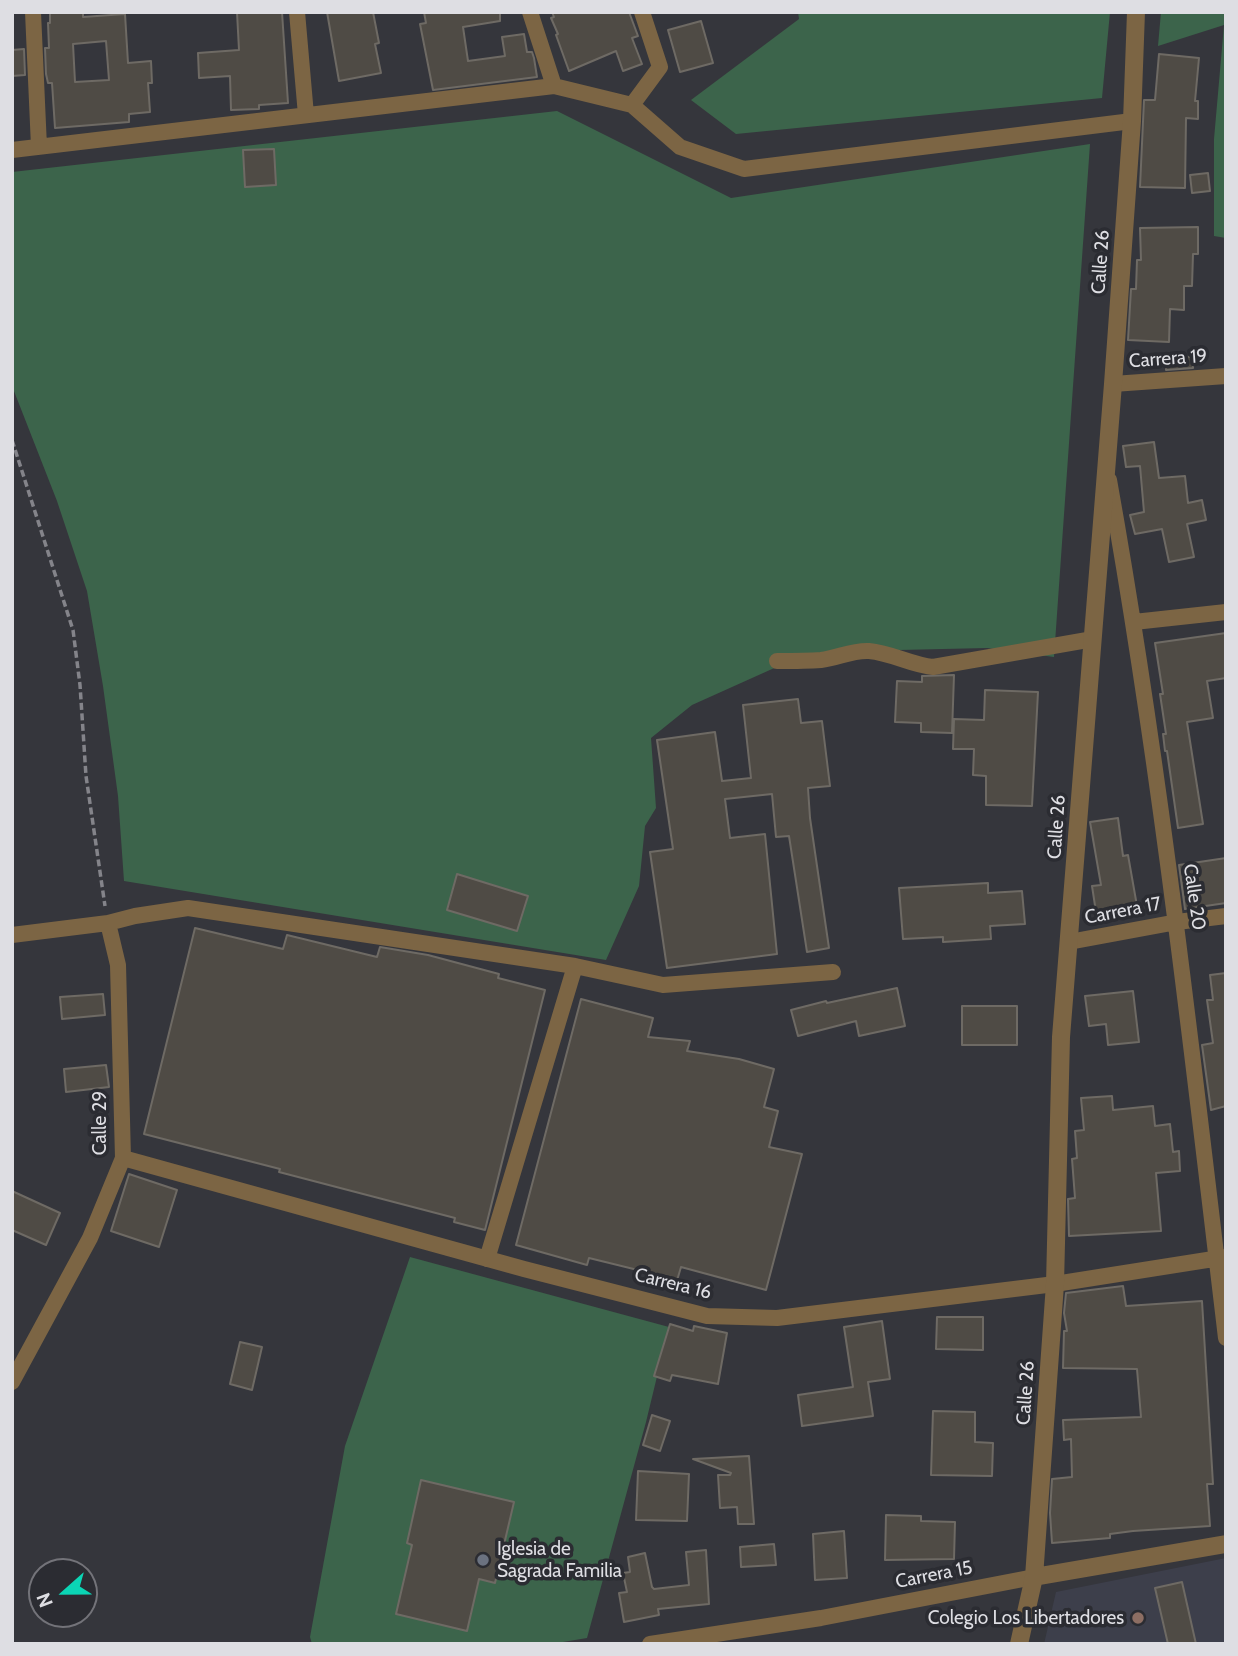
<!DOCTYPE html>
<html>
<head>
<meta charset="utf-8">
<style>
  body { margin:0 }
  #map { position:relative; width:1238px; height:1656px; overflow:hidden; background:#35363c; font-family:Cabin,sans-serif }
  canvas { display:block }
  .frame { position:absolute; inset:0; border:14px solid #dedee3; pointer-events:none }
  .north { position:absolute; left:28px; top:1558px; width:70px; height:70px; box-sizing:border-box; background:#2b2c32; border:2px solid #737379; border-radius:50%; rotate:249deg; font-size:19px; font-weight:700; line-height:28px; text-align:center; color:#dedee3 }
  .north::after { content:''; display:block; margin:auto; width:24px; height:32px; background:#0bd5b5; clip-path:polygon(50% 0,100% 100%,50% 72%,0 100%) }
</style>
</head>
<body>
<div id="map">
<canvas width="1238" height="1656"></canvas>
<div class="frame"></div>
<div class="north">N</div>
</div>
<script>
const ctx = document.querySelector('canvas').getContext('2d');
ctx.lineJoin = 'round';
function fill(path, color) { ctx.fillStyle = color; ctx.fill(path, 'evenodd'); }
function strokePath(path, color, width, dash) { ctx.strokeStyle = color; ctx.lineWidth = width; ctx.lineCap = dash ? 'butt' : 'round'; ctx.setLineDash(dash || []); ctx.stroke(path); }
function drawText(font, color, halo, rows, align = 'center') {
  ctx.font = font + ' Cabin,sans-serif'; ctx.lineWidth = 7; ctx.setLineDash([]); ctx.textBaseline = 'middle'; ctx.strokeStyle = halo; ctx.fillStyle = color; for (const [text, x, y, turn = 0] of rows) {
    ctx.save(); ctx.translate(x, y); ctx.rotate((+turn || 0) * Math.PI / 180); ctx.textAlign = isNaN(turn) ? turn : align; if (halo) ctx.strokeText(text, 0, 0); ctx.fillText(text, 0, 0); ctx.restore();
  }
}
fill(new Path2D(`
  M1226,1558v86h-182l12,-52z`), '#3d3f4b');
fill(new Path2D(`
  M798,12h312l-8,86 -366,36 -45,-34 108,-81z
  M1161,12h65v226l-12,-2v-97l10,-114 -66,21z
  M557,111l174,87 359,-54 -36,513 -67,-9 -88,2 -98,6 -109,49 -41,33 5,70 -11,18 -6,60 -33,74 -482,-79 -6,-85 -15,-110 -16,-95 -30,-90 -45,-115v-214z
  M410,1257l259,70 -23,95 -59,216 -36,6h-239l-2,-7 35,-191z`), '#3c644b');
const building = new Path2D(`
  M50,12h33v5l42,-3 3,49 23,-2 1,22h-4l2,29 -21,2v8l-74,6 -3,-45h-4l-2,-9 -1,-26h4l-1,-25h2zM106,41l3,39 -34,2 -2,-38z
  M237,12h45l6,91 -29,2v4l-28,1 -1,-34 -31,2 -1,-25 41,-3z
  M327,12h46l6,31 -4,1 6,29 -42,8z
  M424,12h76v9l-37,6 5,34 37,-5 -3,-19 22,-3 3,18h5l2,6 3,19 -104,13 -13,-66 6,-1z
  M552,12h77l9,24 -6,2 10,26 -19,7 -7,-20 -47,20 -13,-36 2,-1 -7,-16 3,-1z
  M701,21l12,42 -33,9 -12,-42z
  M24,49l1,26 -13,1v-26z
  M1159,54l40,4 -4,43h3v18l-12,-1 -1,70 -45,-1 4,-87h11z
  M274,149l2,36 -31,2 -2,-37z
  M1208,173l2,18 -18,2 -2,-18z
  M1198,227v27h-5l-1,32h-8v24l-14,-1 -1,33 -41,-2 3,-51h5l1,-29h4l-1,-32z
  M1166,356l27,1v11l-27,2z
  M1154,442l5,36 26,-2 3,27 14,-3 4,20 -19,4 7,33 -25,5 -7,-33 -27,5 -5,-19 14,-3 -4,-46 -14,1 -3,-21z
  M1226,633v45l-19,3 6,37 -26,4 16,102 -25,4 -11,-77h-2l-2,-17h3l-6,-40h3l-8,-51z
  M954,675l-2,58 -31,-1v-9l-26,-1 2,-41 25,1v-6z
  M985,690l53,2 -6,114 -46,-1v-29l-13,-1 1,-26h-21l1,-30 30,1z
  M798,699l3,24 21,-2 8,65 -22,2 2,30 19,130 -22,4 -18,-116 -13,1 -4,-43 -47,5 5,39 35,-4 12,120 -110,14 -17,-116 23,-3 -16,-109 58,-8 7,49 29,-3 -8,-73z
  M1118,818l5,38 5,-1 9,51 -41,6 -4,-26 9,-1 -11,-63z
  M1226,858v45l-41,6 -6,-44z
  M457,874l71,22 -11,35 -70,-21z
  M988,883v10l34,-2 3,33 -35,2 1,13 -48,3v-5l-40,2 -4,-51z
  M195,928l88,21 4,-14 90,22 3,-10 48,8 71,19 -1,4 47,12 -60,240 -31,-8 1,-4 -176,-46 1,-3 -136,-35z
  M1226,973v133l-15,4 -9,-65 11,-2 -6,-43h6l-3,-25z
  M897,988l8,38 -46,10 -3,-15 -58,15 -7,-26 35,-9 1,2z
  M1133,991l6,51 -31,3 -2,-21 -17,2 -4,-30z
  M103,994l2,21 -43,4 -2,-22z
  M581,999l72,19 -5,19 42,4 -3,10 52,8 35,10 -10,38 14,4 -9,36 33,7 -36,136 -85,-23 -5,17 -27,-7 1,-4 -61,-15 -2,7 -71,-20z
  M962,1006h55v39h-55z
  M106,1065l3,22 -43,5 -2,-23z
  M1112,1096l1,14 40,-4 2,20 15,-2 3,28 6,-1 1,20 -24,2 5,58 -92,5 -1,-37 7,-1 -3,-39 5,-1 -2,-27 9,-1 -3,-32z
  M129,1174l48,16 -18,57 -48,-16z
  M12,1191l48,22 -14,32 -34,-15z
  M1123,1286l3,20 76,-5 11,183h-6l3,42 -77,5 -23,3v4l-58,5 -2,-30 2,-34 20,-2 -1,-38 -7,1 -1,-20 78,-3 -4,-48 -74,-1 1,-37h3l-3,-18 2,-20z
  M937,1317h46v33l-47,-1z
  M882,1321l8,58 -22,3 5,34 -71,10 -4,-31 55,-8 -9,-60z
  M670,1324l23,7 1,-5 33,7 -9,51 -46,-9 -2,6 -16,-5z
  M240,1342l22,5 -10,43 -22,-6z
  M933,1411l42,1v30l18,1 -1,33 -61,-1z
  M652,1415l18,6 -10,30 -17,-6z
  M749,1456l5,68h-16l-1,-17 -17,1 -2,-33h12l1,-2 -38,-14z
  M638,1471l51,3 -2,47 -51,-1z
  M421,1480l93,22 -19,81 -16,-4 -12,52 -71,-17 16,-69 -5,-2z
  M886,1515l35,1v5l34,1 -1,37 -69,1z
  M844,1531l3,47 -32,2 -2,-46z
  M774,1544l2,21 -35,2 -1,-20z
  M706,1550l3,54 -51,5 1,6 -35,7 -5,-29 8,-1 -4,-19 7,-1 -2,-15 17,-4 7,34 2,2 35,-4 -3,-33z
  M1182,1582l14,62h-28l-13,-56z`);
fill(building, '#4f4b45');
strokePath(building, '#6e6a64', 2);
strokePath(new Path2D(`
  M12,440l61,190 7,55 6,91 19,130`), '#84848a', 3.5, [7, 3.5]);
strokePath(new Path2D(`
  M33,12l6,135
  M297,12l9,103
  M530,12l24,74
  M632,105l28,-38 -18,-55
  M12,150l542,-64 78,19 48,42 64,22 388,-48
  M1113,384l113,-8
  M1109,480c51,285 83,572 117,858
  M1134,622l92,-10
  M777,661c15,0 30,0 44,-1 17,-2 31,-10 48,-9 23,2 42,14 64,16l160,-28
  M12,935l96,-12 27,-7 53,-8 387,58 88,19 170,-13
  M1069,942l108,-20 49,-6
  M123,1158l401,111 183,47 70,2 278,-34 171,-27
  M487,1259l88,-293
  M12,1382l78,-144 33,-80 -5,-193 -10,-42
  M650,1644l171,-26 213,-41`), '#7c6544', 16);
strokePath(new Path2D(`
  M1034,1577l192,-33
  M1019,1644l15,-67 21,-293 6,-247 52,-653 19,-263 4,-109`), '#7c6544', 18);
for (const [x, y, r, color] of [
  [483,1560,7,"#6b7280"],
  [1138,1618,7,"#8d6e63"]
]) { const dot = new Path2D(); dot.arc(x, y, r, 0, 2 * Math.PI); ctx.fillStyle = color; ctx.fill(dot); strokePath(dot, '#2b2c32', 2.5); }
drawText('19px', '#dedee3', '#2b2c32', [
  ["Calle 26",1101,262,-86],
  ["Carrera 19",1168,359,-4],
  ["Calle 26",1057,827,-86],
  ["Calle 20",1194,897,82],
  ["Carrera 17",1123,911,-11],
  ["Calle 29",100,1123,-90],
  ["Carrera 16",673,1284,14],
  ["Calle 26",1026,1393,-86],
  ["Carrera 15",934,1575,-11]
]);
drawText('19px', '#dedee3', '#2b2c32', [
  ["Iglesia de",497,1549],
  ["Sagrada Familia",497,1571],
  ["Colegio Los Libertadores",1124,1618,"right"]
], 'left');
</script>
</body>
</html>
